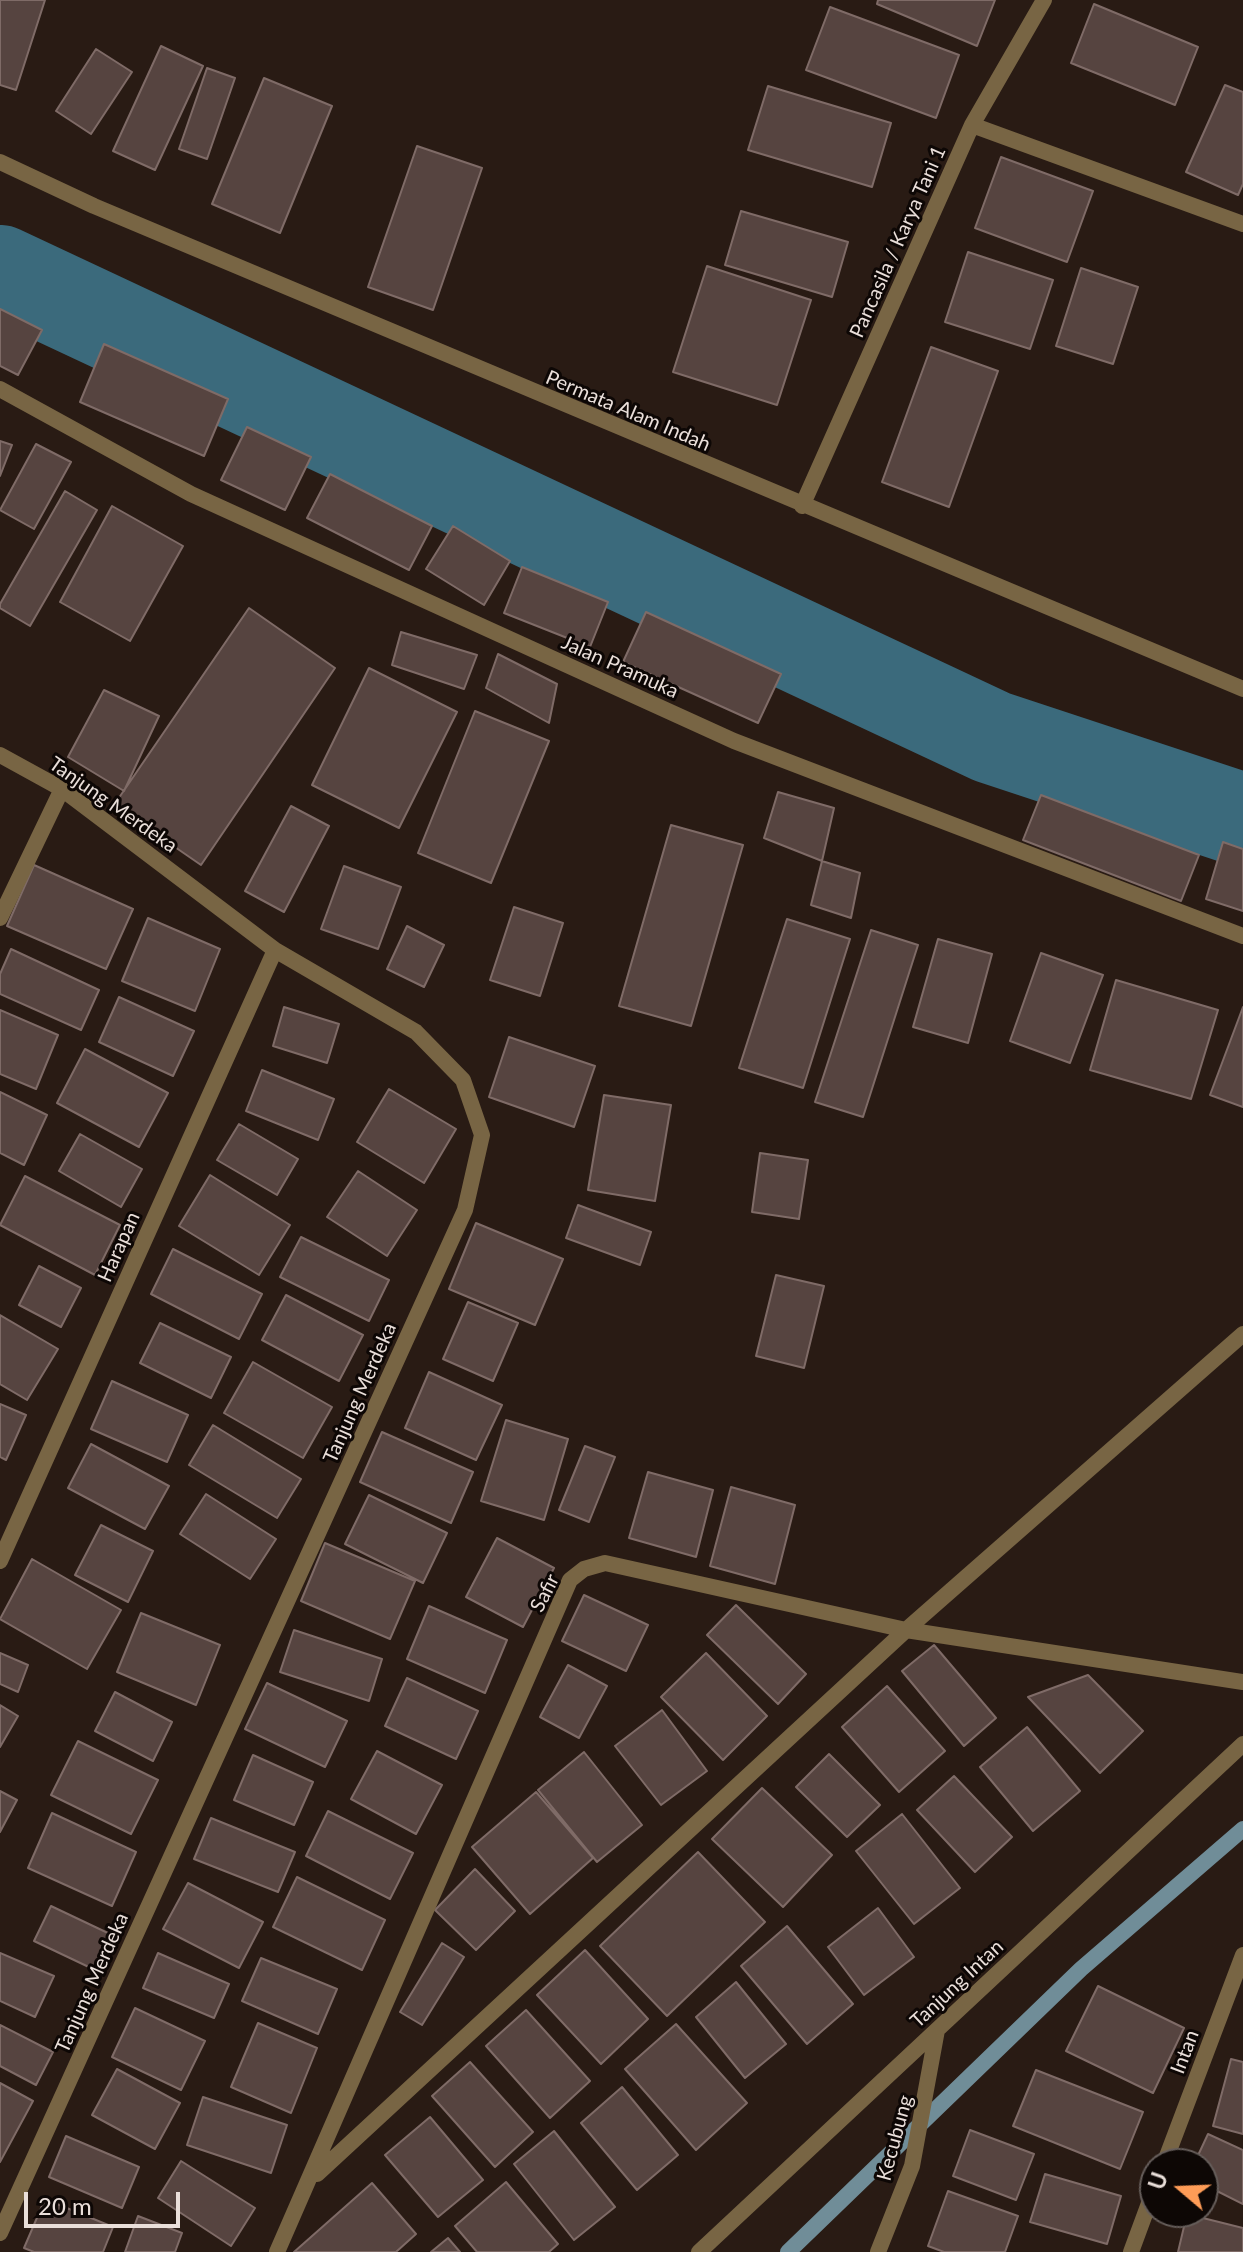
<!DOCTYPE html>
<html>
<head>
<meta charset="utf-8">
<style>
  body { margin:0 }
  #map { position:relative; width:1243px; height:2252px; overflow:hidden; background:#291b14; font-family:Lato,sans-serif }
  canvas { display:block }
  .north { position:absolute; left:1139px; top:2148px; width:80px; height:80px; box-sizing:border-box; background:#0d0705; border:2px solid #655d5a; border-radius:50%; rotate:289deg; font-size:22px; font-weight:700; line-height:32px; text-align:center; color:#eadfda }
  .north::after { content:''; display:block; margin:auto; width:28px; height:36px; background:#fe9c57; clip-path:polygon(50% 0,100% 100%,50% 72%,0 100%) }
  .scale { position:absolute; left:24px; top:2192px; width:156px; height:36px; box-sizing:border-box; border:4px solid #eadfda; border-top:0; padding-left:10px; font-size:24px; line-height:28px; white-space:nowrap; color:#eadfda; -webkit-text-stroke:6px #0d0705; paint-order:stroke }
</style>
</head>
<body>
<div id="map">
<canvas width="1243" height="2252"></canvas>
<div class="north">U</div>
<div class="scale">20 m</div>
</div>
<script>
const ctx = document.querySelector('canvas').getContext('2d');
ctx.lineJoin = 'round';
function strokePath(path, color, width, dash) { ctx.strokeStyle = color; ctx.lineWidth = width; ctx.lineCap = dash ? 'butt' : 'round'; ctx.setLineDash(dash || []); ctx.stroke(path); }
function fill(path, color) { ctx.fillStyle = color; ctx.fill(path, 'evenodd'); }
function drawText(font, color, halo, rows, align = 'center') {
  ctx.font = font + ' Lato,sans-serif'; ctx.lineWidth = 6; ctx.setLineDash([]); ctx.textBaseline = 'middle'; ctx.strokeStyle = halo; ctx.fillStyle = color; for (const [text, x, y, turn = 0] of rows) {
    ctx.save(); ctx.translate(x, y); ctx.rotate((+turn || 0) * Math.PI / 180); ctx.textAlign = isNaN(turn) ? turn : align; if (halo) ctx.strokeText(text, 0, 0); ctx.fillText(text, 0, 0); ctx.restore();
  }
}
strokePath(new Path2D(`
  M788,2252l293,-283 162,-140`), '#708d98', 16);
strokePath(new Path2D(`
  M0,272l992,465 251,83`), '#3b6a7c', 94);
const building = new Path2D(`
  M0,0h45l-29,90 -16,-5z
  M878,0h117l-18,46 -100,-42z
  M1094,4l104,43 -23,58 -104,-42z
  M830,7l129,48 -23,63 -130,-48z
  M161,46l42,20 -48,104 -42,-19z
  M96,49l36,23 -41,62 -35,-23z
  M207,68l28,10 -28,81 -28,-10z
  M264,78l68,28 -52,127 -68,-29z
  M1225,85l18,7v92l-5,11 -52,-23z
  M768,86l123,37 -19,64 -124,-37z
  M417,146l65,22 -49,142 -65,-23z
  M1001,157l92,34 -26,71 -92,-34z
  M741,211l107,31 -16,55 -107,-32z
  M968,252l85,28 -23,69 -85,-27z
  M707,266l104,34 -34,105 -104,-33z
  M1081,268l57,19 -25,77 -57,-18z
  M0,309l42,21 -24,45 -18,-9z
  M104,344l124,55 -24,57 -124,-54z
  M931,347l67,24 -49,136 -67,-25z
  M247,427l64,30 -26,53 -64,-30z
  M0,441l12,4 -12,31z
  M36,444l35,18 -37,67 -34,-19z
  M330,474l102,52 -23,44 -102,-52z
  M65,491l32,19 -67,116 -30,-18v-4z
  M112,506l71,40 -53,95 -70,-39z
  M453,526l57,35 -26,44 -58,-36z
  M522,567l86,35 -18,45 -86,-34z
  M249,608l86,60 -134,197 -87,-60z
  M646,612l135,62 -23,49 -135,-61z
  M401,632l76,23 -13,34 -72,-24z
  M498,654l59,30 -8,39 -63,-35z
  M369,668l88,44 -58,116 -87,-43z
  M104,690l55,26 -35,75 -56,-34z
  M475,711l74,30 -58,142 -73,-30z
  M778,792l56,16 -12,53 -58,-23z
  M1041,795l158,60 -18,46 -158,-61z
  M291,806l38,20 -45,86 -39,-21z
  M671,825l72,20 -52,181 -72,-20z
  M1223,842l20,7v62l-37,-12z
  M822,861l38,12 -9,45 -40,-13z
  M34,865l99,44 -27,60 -99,-43z
  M344,866l57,21 -23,62 -57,-20z
  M514,907l49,16 -23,73 -50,-16z
  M148,918l72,31 -25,62 -73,-30z
  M787,919l63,20 -47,149 -64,-20z
  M407,926l37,19 -20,42 -37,-18z
  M871,930l47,15 -55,172 -48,-15z
  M938,939l54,15 -24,89 -55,-16z
  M11,949l88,41 -18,40 -81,-36v-20z
  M1041,953l62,22 -33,88 -60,-22z
  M1116,980l102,30 -27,89 -101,-29z
  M119,997l75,34 -21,45 -74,-34z
  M284,1007l55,17 -12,39 -54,-17z
  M1243,1007v100l-33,-12z
  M0,1010l58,25 -22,54 -36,-15z
  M509,1037l86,29 -21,61 -85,-30z
  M85,1049l83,44 -29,54 -82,-44z
  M262,1070l72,29 -16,41 -72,-29z
  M389,1089l67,40 -32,54 -67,-41z
  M0,1092l47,23 -23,50 -24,-12z
  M604,1095l67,10 -16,96 -67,-11z
  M239,1124l59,35 -21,36 -60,-35z
  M80,1134l62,35 -21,38 -62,-36z
  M760,1153l48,7 -9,59 -47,-7z
  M358,1171l59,39 -30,46 -60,-39z
  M210,1175l80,50 -31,50 -80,-49z
  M25,1176l95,49 -25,50 -95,-50z
  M578,1205l73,27 -11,33 -74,-27z
  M476,1223l87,36 -28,66 -86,-36z
  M301,1237l88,43 -20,41 -89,-44z
  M173,1249l89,45 -23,45 -88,-45z
  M39,1266l42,22 -20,39 -42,-22z
  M776,1275l48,11 -20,82 -48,-12z
  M286,1295l77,40 -24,46 -77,-41z
  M468,1302l50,21 -25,58 -50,-22z
  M0,1315l58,34 -31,51 -27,-16z
  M160,1323l71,34 -20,41 -71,-35z
  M253,1362l79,45 -29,51 -79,-45z
  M429,1372l73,33 -26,55 -71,-32z
  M112,1381l76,34 -21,47 -76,-33z
  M0,1404l26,11 -20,45 -6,-3z
  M506,1420l62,19 -24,81 -63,-19z
  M213,1425l88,54 -24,39 -88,-53z
  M382,1432l91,40 -22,51 -91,-41z
  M91,1444l78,42 -24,43 -77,-41z
  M585,1446l30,11 -26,65 -30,-12z
  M648,1472l65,18 -17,67 -67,-19z
  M731,1487l64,18 -20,79 -65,-18z
  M206,1494l70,45 -26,40 -70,-45z
  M369,1495l78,38 -24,50 -78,-39z
  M101,1525l52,26 -25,51 -53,-27z
  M497,1538l57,30 -31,59 -57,-30z
  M325,1543l90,38 -25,58 -89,-38z
  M32,1559l89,51 -34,59 -87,-50z
  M584,1595l64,30 -22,46 -64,-30z
  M736,1605l70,69 -28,30 -71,-69z
  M429,1606l78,34 -22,53 -78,-34z
  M141,1613l79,32 -24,60 -79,-33z
  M294,1630l88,29 -13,42 -89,-29z
  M934,1645l62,73 -32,28 -62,-75z
  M0,1653l28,12 -10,27 -18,-8z
  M706,1653l61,63 -44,44 -62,-63z
  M568,1665l39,21 -28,52 -39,-21z
  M1088,1675l55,56 -43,42 -72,-76z
  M407,1678l71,33 -22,48 -71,-33z
  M267,1683l80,38 -22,46 -80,-38z
  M887,1686l58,65 -46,41 -57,-65z
  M115,1692l57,30 -19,39 -58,-30z
  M0,1705l18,11 -18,31z
  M662,1710l45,61 -46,34 -46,-59z
  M1027,1727l53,64 -47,40 -53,-64z
  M78,1741l80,39 -27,54 -80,-39z
  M377,1751l65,34 -26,49 -65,-35z
  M584,1752l58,73 -45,37 -59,-72z
  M829,1754l51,51 -33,32 -51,-50z
  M253,1755l60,27 -19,43 -60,-25z
  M954,1776l58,61 -37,35 -58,-62z
  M762,1788l70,67 -49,52 -71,-68z
  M0,1791l17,9 -17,32z
  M536,1792l57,66 -63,56 -58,-67z
  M328,1811l85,42 -23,46 -84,-43z
  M52,1813l84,39 -24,54 -84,-38z
  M902,1814l58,74 -46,36 -58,-73z
  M211,1818l84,34 -17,40 -84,-33z
  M698,1852l67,70 -98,94 -67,-70z
  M475,1869l40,42 -39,39 -41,-40z
  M297,1877l88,43 -23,50 -89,-43z
  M188,1883l75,39 -24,46 -76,-39z
  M51,1906l59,28 -17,35 -59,-28z
  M878,1908l36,49 -50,38 -36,-48z
  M787,1926l66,78 -46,40 -66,-78z
  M442,1943l22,14 -42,68 -22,-13z
  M585,1950l63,69 -47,45 -64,-69z
  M0,1953l54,23 -19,41 -35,-16z
  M158,1953l71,31 -15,34 -71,-30z
  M261,1958l76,31 -19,45 -76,-33z
  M736,1982l50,62 -41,34 -49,-61z
  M1098,1986l86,42 -31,65 -87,-42z
  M135,2008l70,33 -24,49 -69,-33z
  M526,2010l64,71 -40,37 -64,-72z
  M258,2023l59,25 -26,65 -60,-26z
  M676,2024l71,79 -51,47 -71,-81z
  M0,2025l53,27 -17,33 -36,-19z
  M1231,2059l12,3v72l-30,-8z
  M470,2062l63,70 -38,35 -63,-71z
  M117,2069l63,34 -25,46 -63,-34z
  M1036,2070l107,42 -23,57 -107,-43z
  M0,2083l33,18 -33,61z
  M622,2087l56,68 -41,35 -56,-67z
  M203,2097l84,28 -16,48 -84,-28z
  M430,2117l53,63 -45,37 -53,-62z
  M970,2130l64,24 -18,46 -63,-24z
  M554,2131l61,76 -41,33 -60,-76z
  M1208,2134l35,16v54l-40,-20v-20h-9z
  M66,2136l73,31 -17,41 -73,-31z
  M181,2161l74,47 -24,38 -73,-48z
  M1045,2174l76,22 -14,48 -77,-22z
  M506,2182l52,62 -9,8h-72l-22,-26z
  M372,2183l44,51 -20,18h-102z
  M948,2191l70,25 -13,36h-61l-16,-6z
  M45,2199l68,28 -10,25h-69l-10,-4z
  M1187,2214l56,14v24h-65z
  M138,2216l44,17 -7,19h-50z
  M448,2238l12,14h-29z`);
fill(building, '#564440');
strokePath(building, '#7f6b67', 2);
strokePath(new Path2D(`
  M972,125l271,99
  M0,162l94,44 1149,483
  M0,389l191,105 543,247 509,195
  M802,506l170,-381 72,-125
  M0,755l62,34 213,161 141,82 47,48 19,55 -17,75 -465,1023
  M0,918l62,-129
  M0,1561l275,-611
  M1164,2164l79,-209
  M317,2174l589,-544 337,-296
  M277,2252l293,-672 14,-11 21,-6 301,67 337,52
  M699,2252l544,-508
  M878,2252l34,-86 25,-136
  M1131,2252l24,-65`), '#786544', 16);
drawText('20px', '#eadfda', '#0d0705', [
  ["Pancasila / Karya Tani 1",898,242,-66],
  ["Permata Alam Indah",628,411,23],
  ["Jalan Pramuka",620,667,24],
  ["Tanjung Merdeka",113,805,35],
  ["Harapan",119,1247,-66],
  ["Tanjung Merdeka",360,1393,-66],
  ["Safir",545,1593,-63],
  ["Tanjung Merdeka",92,1983,-66],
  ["Tanjung Intan",957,1984,-43],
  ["Intan",1185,2052,-69],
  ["Kecubung",895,2138,-75]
]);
</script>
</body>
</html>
